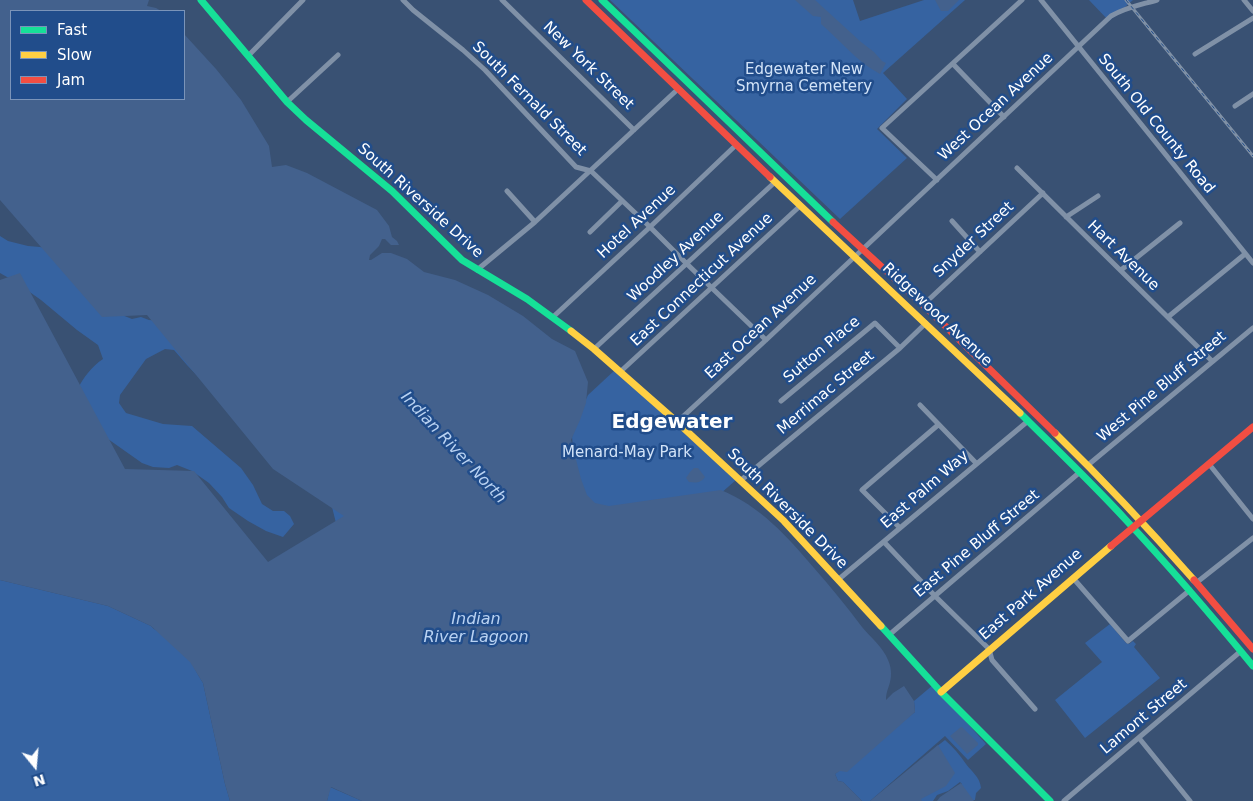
<!DOCTYPE html>
<html>
<head>
<meta charset="utf-8">
<style>
  body { margin:0 }
  #map { position:relative; width:1253px; height:801px; overflow:hidden; background:#395173; font-family:"DejaVu Sans",sans-serif }
  canvas { display:block }
  .legend { position:absolute; left:10px; top:10px; width:175px; height:90px; box-sizing:border-box; background:#214d8b; border:1px solid #7a94b9; margin:0; padding:6px 9px; list-style:none; font-size:15px; color:#fff }
  .legend li { display:flex; align-items:center; gap:10px; height:25px }
  .legend b { width:25px; border:1px solid #7a94b9 }
  .north { position:absolute; left:10px; top:741px; width:50px; height:50px; -webkit-text-stroke:4px #214d8b; paint-order:stroke; rotate:163deg; font-size:14px; font-weight:700; line-height:20px; text-align:center; color:#fff }
  .north::after { content:''; display:block; margin:auto; width:18px; height:22px; background:#fff; clip-path:polygon(50% 0,100% 100%,50% 72%,0 100%) }
</style>
</head>
<body>
<div id="map">
<canvas width="1253" height="801"></canvas>
<ul class="legend">
<li><b style="height:6px;background:#16e098"></b>Fast</li>
<li><b style="height:6px;background:#ffcf43"></b>Slow</li>
<li><b style="height:6px;background:#f24e42"></b>Jam</li>
</ul>
<div class="north">N</div>
</div>
<script>
const ctx = document.querySelector('canvas').getContext('2d');
ctx.lineJoin = 'round';
function fill(path, color) { ctx.fillStyle = color; ctx.fill(path, 'evenodd'); }
function strokePath(path, color, width, dash) { ctx.strokeStyle = color; ctx.lineWidth = width; ctx.lineCap = dash ? 'butt' : 'round'; ctx.setLineDash(dash || []); ctx.stroke(path); }
function drawText(font, color, halo, rows, align = 'center') {
  ctx.font = font + ' "DejaVu Sans",sans-serif'; ctx.lineWidth = 5; ctx.setLineDash([]); ctx.textBaseline = 'middle'; ctx.strokeStyle = halo; ctx.fillStyle = color; for (const [text, x, y, turn = 0] of rows) {
    ctx.save(); ctx.translate(x, y); ctx.rotate((+turn || 0) * Math.PI / 180); ctx.textAlign = isNaN(turn) ? turn : align; if (halo) ctx.strokeText(text, 0, 0); ctx.fillText(text, 0, 0); ctx.restore();
  }
}
fill(new Path2D(`
  M610,0h243l7,21 64,-21h41l-82,73 24,26 -30,30 30,29 -67,61z
  M1089,0h44l-24,21z
  M0,236l8,5 20,5 12,1 16,3 56,61 20,8 9,-2 8,3 12,1 212,187 -37,15 -4,-16 -124,-120 -21,-22 -13,-15 -9,-1 -19,10 -26,36 -1,8 7,10 37,11 29,2 49,42 12,17 9,19 11,7h11l6,5 4,8 -11,13 -17,-6 -18,-10 -19,-13 -7,-11 -13,-14 -17,-12 -15,-6 -8,3 -16,-1 -11,-4 -34,-24 -31,-49c7,-13 14,-23 26,-31l-5,-14 -21,-15 -36,-30 -27,-19 -14,-8z
  M615,370l121,110 -16,14 -106,36 -37,-45 -5,-48 11,-31 5,-11z
  M0,580l108,26 43,20 3,3 30,16 13,28 6,10 22,101 5,17h-230z
  M1110,624l16,19 3,1 4,-3 3,3 -2,3 26,31 -75,60 -30,-38 47,-38 -17,-19z
  M933,685l53,59 -18,16 -23,-24 -75,65h-8l-19,-19 -5,-1 -3,-7 80,-62 -1,-11z
  M945,740c8,7 15,15 21,24 6,8 14,13 15,24l-5,5 -1,7h-3l-11,-12 1,-4 -2,-2 -12,9 -11,4 -4,6h-15l18,-54z
  M330,787l32,14h-35z`), '#3663a1');
fill(new Path2D(`
  M0,0h149l-2,6 9,2 5,3h-150v88h173v-65l32,35 25,31 28,46 3,21 14,-2 21,8 70,37 12,16 3,11 5,4 2,4h-8l-6,-6h-3l-3,7 -9,9 -1,5h2l11,-7h9l16,6 17,13 31,8 33,15 35,21 29,23 23,12 13,31 -2,21 -6,17 -9,20 10,39 6,16 8,8 14,3 112,-16c39,16 67,47 93,78 17,19 33,39 48,59 9,11 21,20 26,33 3,6 4,15 2,22 -2,8 -4,10 -4,18l7,-7 11,-7 10,15 1,11 -68,60 -7,-1 -5,3 3,7 5,1 19,19h-500l-31,-14 -4,14h-97l-5,-17 -22,-101 -13,-21 -39,-36 -43,-20 -108,-26v-300l20,-7 105,196 69,2 74,91 76,-46 -71,-47 -126,-154 -45,2 -102,-117z
  M795,0h20l46,42 13,10 8,9 4,2 -6,11c-23,-12 -40,-34 -59,-50v-7l-8,-1z
  M935,0h24l-11,11h-7z
  M694,468h4l7,9c-4,6 -9,6 -16,5l-3,-4 4,-6z
  M961,727h1l16,16v2l-11,9 -17,-18z
  M938,745l17,28 -9,13 -25,13 1,2h-52z
  M961,783l13,18h-37l3,-4z`), '#43618d');
strokePath(new Path2D(`
  M403,0l10,10 50,40 22,20 91,97 15,4 59,56 37,37 79,76
  M502,0l132,130
  M1041,0l212,263
  M1244,0l9,11
  M1195,54l58,-36
  M248,56l55,-56
  M953,64l51,53
  M287,102l51,-47
  M1235,106l18,-12
  M1017,168l195,193
  M937,180l-55,-52 140,-128
  M507,191l28,31
  M1066,217l32,-21
  M952,221l28,31
  M590,232l32,-31
  M477,270l58,-48 143,-133
  M1121,270l59,-47
  M923,305l120,-112
  M553,317l97,-90 86,-82
  M1168,317l77,-63
  M594,349l181,-167
  M620,372l180,-166
  M781,401l94,-78 25,25
  M920,405l56,58
  M677,422l89,-82 345,-324c16,-9 29,-11 46,-16
  M1209,464l44,55
  M1088,465l165,-137
  M740,481l160,-133 26,-25
  M900,528l-38,-38 76,-65
  M884,542l51,54 54,53 3,11 43,49
  M1073,578l55,63 62,-51
  M839,579l189,-158
  M1196,583l57,-45
  M889,635l191,-163
  M1139,738l51,63
  M1064,801l177,-150`), '#8091a7', 5);
strokePath(new Path2D(`
  M201,0l86,102 19,18 86,71 70,69 65,39 44,32
  M602,0l231,222
  M1020,413c35,35 71,69 105,106 44,47 87,97 128,147
  M881,626l60,66 109,109`), '#16e098', 7);
strokePath(new Path2D(`
  M770,177l250,236
  M571,331l23,18 83,73 107,99 97,105
  M1055,433c48,47 94,96 139,147
  M941,692l170,-146`), '#ffcf43', 7);
strokePath(new Path2D(`
  M586,0l184,177
  M833,222l101,93 121,118
  M1111,546l142,-119
  M1194,580l59,69`), '#f24e42', 7);
const rail = new Path2D(`
  M1126,0l127,156`);
strokePath(rail, '#8091a6', 3);
strokePath(rail, '#214d8b', 1, [4]);
drawText('15px', '#fff', '#214d8b', [
  ["New York Street",588,66,44],
  ["South Fernald Street",529,99,45],
  ["West Ocean Avenue",996,107,-43],
  ["South Old County Road",1156,124,51],
  ["South Riverside Drive",420,201,42],
  ["Hotel Avenue",637,222,-43],
  ["Snyder Street",974,240,-43],
  ["Hart Avenue",1123,256,44],
  ["Woodley Avenue",676,257,-43],
  ["East Connecticut Avenue",702,280,-43],
  ["Ridgewood Avenue",937,315,43],
  ["East Ocean Avenue",761,327,-43],
  ["Sutton Place",822,350,-40],
  ["West Pine Bluff Street",1162,387,-40],
  ["Merrimac Street",826,393,-40],
  ["East Palm Way",925,490,-41],
  ["South Riverside Drive",787,509,45],
  ["East Pine Bluff Street",977,544,-40],
  ["East Park Avenue",1031,595,-41],
  ["Lamont Street",1144,717,-40]
]);
drawText('15px', '#d2e3f8', '#214d8b', [
  ["Edgewater New",804,70],
  ["Smyrna Cemetery",804,87],
  ["Menard-May Park",627,453]
]);
drawText('italic 16px', '#b9d2f2', '#214d8b', [
  ["Indian River North",453,448,47],
  ["Indian",476,620],
  ["River Lagoon",476,638]
]);
drawText('bold 20px', '#fff', '#214d8b', [
  ["Edgewater",672,423]
]);
</script>
</body>
</html>
